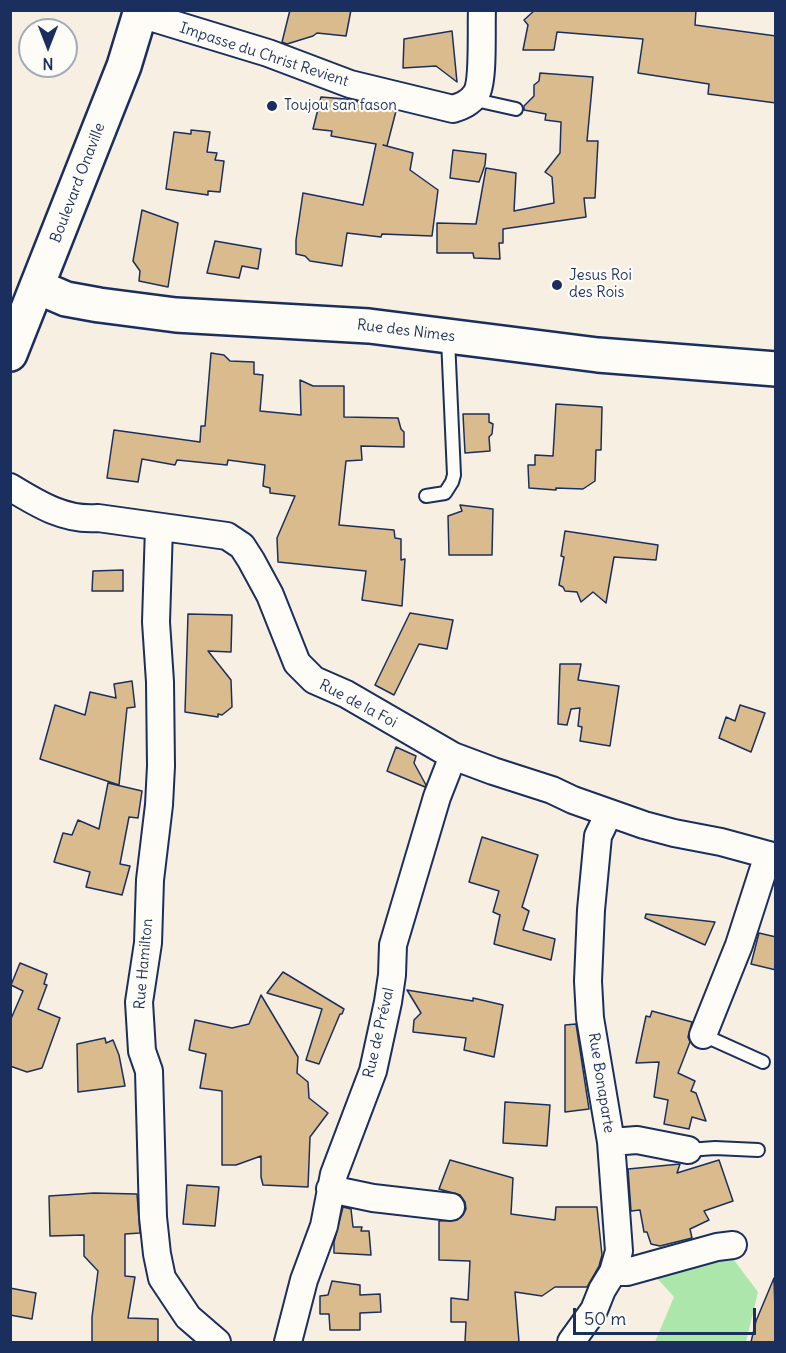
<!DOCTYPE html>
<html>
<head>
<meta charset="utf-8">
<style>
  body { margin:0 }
  #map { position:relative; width:786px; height:1353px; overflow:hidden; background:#f6efe2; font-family:Delius,sans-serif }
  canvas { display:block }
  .frame { position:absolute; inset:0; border:12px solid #1b2f5e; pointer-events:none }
  .north { position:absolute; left:18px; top:18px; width:60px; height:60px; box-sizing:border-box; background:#fdfcf7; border:2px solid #a3aaba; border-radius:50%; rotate:180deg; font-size:16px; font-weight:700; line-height:24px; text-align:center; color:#1b2f5e }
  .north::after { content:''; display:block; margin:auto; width:21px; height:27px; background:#1b2f5e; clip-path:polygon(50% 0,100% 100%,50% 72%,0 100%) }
  .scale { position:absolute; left:573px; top:1308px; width:183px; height:27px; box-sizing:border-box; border:3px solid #1b2f5e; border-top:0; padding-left:8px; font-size:18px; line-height:21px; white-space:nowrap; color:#1b2f5e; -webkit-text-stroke:4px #fdfcf7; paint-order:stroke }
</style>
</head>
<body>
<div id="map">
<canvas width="786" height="1353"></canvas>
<div class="frame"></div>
<div class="north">N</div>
<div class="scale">50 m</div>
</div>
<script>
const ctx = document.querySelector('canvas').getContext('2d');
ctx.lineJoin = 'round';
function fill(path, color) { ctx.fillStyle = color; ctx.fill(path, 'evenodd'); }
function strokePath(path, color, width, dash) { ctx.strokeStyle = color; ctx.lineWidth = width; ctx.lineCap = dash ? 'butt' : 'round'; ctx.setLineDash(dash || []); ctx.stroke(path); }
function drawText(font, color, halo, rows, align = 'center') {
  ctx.font = font + ' Delius,sans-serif'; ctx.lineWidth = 4.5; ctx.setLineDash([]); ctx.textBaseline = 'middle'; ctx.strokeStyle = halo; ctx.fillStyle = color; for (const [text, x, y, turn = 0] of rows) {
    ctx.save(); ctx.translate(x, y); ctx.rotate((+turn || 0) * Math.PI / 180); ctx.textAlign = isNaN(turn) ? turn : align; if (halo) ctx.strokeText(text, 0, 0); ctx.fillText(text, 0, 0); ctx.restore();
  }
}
fill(new Path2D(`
  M731,1256l27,36 -12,50h-91l19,-45 -18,-20z`), '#ace6aa');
const building = new Path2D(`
  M290,10h61l-5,26 -29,-3 -4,3 -26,8 -5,-2z
  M535,10h161l-1,15 81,11v67l-68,-9 1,-10 -71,-11 5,-34 -86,-7 -3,18h-31l5,-25 -4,-5z
  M452,31l5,51 -21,-16 -33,2 1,-29z
  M540,73l53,4 -6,64h11l-3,57h-11l2,19 -83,12v14h-4l1,16 -26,-1 -1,-5h-36v-30l39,1 10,-56 30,5 -2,38 40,-8 -2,-26 -7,-5 15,-19 1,-31 -16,-2 1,-6 -22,-4v-4l10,-10v-11l5,-4z
  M321,97l25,2 50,12 -9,35 -4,-1 30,8 -3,17 28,20 -6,46 -50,-2 -1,3 -34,-4 -5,33 -32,-5 -5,-5 -9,-2v-14l7,-47 60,12 13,-61 -45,-8 1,-5 -19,-2z
  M191,130l19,2 -3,20 10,1 -2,7 9,1 -4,31 -12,-1v4l-42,-6 8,-57 17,2z
  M453,150l33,4 -1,11 -6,17 -29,-4z
  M142,210l36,13 -10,64 -29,-6 1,-10 -7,-10z
  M215,241l46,8 -3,20 -16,-3 -3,12 -32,-5z
  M211,353l13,2 6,6 24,1v12l9,1 -3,36 41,4 -1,-35 13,6h31v31l54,1 3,11 3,3v15l-43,-1 1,14 -16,1 -7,64 55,5 1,8 6,1v21l4,-1 -3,47 -40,-6 4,-29 -88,-9 -1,-24 18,-42 -25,-3v-5l-7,-2 2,-21 -37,-5 -1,5 -50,-5 -2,5 -33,-6 -4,23 -31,-4 7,-48 86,12 1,-16h4z
  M556,404l46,3 -1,43h-5l-1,31 -12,8 -27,-1v2l-27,-2 -1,-23h7v-10l18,1z
  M463,414h26v8l4,2 -1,10 -3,3 1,14 -25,2z
  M460,505l33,4 -1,46h-43l-1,-39 14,-5z
  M565,531l93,14 -2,15 -42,-3 -8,46 -13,-11 -12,10 -4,-10 -12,-1 -2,-4 -4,-2 5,-28 -3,-1z
  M123,570v21h-31l1,-20z
  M410,613l43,7 -6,29 -28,-5 -25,51 -19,-10z
  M188,614l44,1 -1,37 -23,-1 23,29 1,27 -10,8 -4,-1v3l-33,-5z
  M560,664h21l-3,16 41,6 -9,60 -30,-5 2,-14 -4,-1 2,-18 -9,1 -4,16 -9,-1z
  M132,681l3,26 -8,1 -8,77 -79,-26 15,-54 30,10 5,-23 26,6 -2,-14z
  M740,705l25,8 -14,39 -32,-14 7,-21 9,4z
  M396,747l20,9 -2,7 12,22 -1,2 -38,-16z
  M108,783l34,8 -4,27 -9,-1 -9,47 10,2 -8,29 -36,-8 4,-15 -36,-10 9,-29 9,2 6,-15 21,9z
  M482,837l56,18 -16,52 7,4 -6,19 32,9 -4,21 -57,-16 6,-29 -7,-3 6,-21 -30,-9z
  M646,914l69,8 -10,23 -60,-27z
  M759,933l17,4v33l-25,-6z
  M20,963l27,11 -3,10 3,1 -9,24 22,9 -18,50 -15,4 -17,-6v-45l13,-30 -12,-6z
  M283,972l61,37 -2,5h-2l-21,50 -13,-4 16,-51 -55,-16z
  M407,990l66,11v-3l30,7 -9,52 -30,-7 2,-12 -53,-6 1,-12 7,-7z
  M261,995l37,62 -1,16 11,9 1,16 19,15 -18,24 -2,50 -45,-2 -2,-8v-21l-25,9h-14v-74l-22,-3 6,-34 -17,-4 6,-30 37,8 17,-4z
  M652,1011l40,11 -4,15 2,5 -12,31 17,8 -4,10 5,2 10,28 -14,-4 -3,12 -25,-5 4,-24 -14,-3 5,-35 -23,1 10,-47 4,1z
  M576,1024l13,85 -24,3v-87z
  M105,1038l1,5 7,-3 6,15 6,31 -47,6 -1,-48z
  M505,1102l45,3 -3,41 -44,-3z
  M450,1160l63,18 -2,36 44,6 1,-13h41l5,48 -3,11 -12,21h-32l-13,9 -27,-4 4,50h-54l1,-20h-15v-24l17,2 2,-39 -31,-1v-39l18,-1 6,-5 3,-6 -1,-7 -5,-7 -21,-6z
  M719,1160l14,41 -29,10 5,9 -19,9 2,9 -32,8 -9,-2 -4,-12h-3l-4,-22 -9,1 -3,-42 52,-5 -3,9z
  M187,1185l32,2 -4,39 -32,-2z
  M94,1193l43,1 3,39 -15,1v42l10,1 -7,41 30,1v23h-66v-25l6,-46 -14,-15v-21l-34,1 -1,-40z
  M343,1207l8,2 2,18h9l-1,4h8l2,24 -37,-2v-11z
  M774,1278l2,64h-25l5,-21z
  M332,1281l28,4v10l20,-1 1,18 -21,1v17h-30l-1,-16h-9v-18l8,-1z
  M10,1288l26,5 -4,26 -22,-4z`);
fill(building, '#d9bb8d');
strokePath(building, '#1b2f5e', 1.5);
const lane = new Path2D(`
  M471,99l45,10
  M426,496l19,-3 7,-11 2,-7 -6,-136
  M703,1035l60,27
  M688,1150l27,-2 43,2`);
const street = new Path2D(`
  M140,14l128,39 82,31 103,25c9,-3 17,-6 23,-15 8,-12 5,-67 6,-84
  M10,487c28,17 55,34 88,31l129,18 15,10 9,14 19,35 27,68 17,17 32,14 107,62 40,15 59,19 21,10 71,25 30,8 47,9 55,15
  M159,527l-3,95 4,60 1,84 -2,39 -9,75 -2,63 -9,59 3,49 7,20 4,146 4,37 5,24 26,39 29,25
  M703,1035l36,-90 29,-90
  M611,1142l26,-2 51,10
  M330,1189l43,9 78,9
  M613,1272h14l90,-25 16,-2
  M288,1342l16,-62 20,-54 10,-52 39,-103 15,-69 4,-27 1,-30 44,-148 16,-41
  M571,1342l23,-32 8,-20 11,-18 6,-21 -8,-109 -21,-124 -2,-37 3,-71 7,-74 11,-23`);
const secondary = new Path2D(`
  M38,287l28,12 33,6 77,10 193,11 229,29 178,14
  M10,354l114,-288 17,-56`);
strokePath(lane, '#1b2f5e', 16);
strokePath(street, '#1b2f5e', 30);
strokePath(secondary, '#1b2f5e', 38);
strokePath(lane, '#fdfcf7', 12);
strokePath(street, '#fdfcf7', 26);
strokePath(secondary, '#fdfcf7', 33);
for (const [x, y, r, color] of [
  [272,106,6,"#1b2f5e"],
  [557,285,6,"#1b2f5e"]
]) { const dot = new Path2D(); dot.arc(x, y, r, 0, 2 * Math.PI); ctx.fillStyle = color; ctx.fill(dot); strokePath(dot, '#fdfcf7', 2); }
drawText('15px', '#1b2f5e', '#fdfcf7', [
  ["Impasse du Christ Revient",264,55,18],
  ["Boulevard Onaville",78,183,-69],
  ["Rue des Nimes",406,331,7],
  ["Rue de la Foi",358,704,28],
  ["Rue Hamilton",144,964,-85],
  ["Rue de Préval",379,1033,-77],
  ["Rue Bonaparte",601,1083,81]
]);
drawText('15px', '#1b2f5e', '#fdfcf7', [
  ["Toujou san fason",284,106],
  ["Jesus Roi",569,276],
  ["des Rois",569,293]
], 'left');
</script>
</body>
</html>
